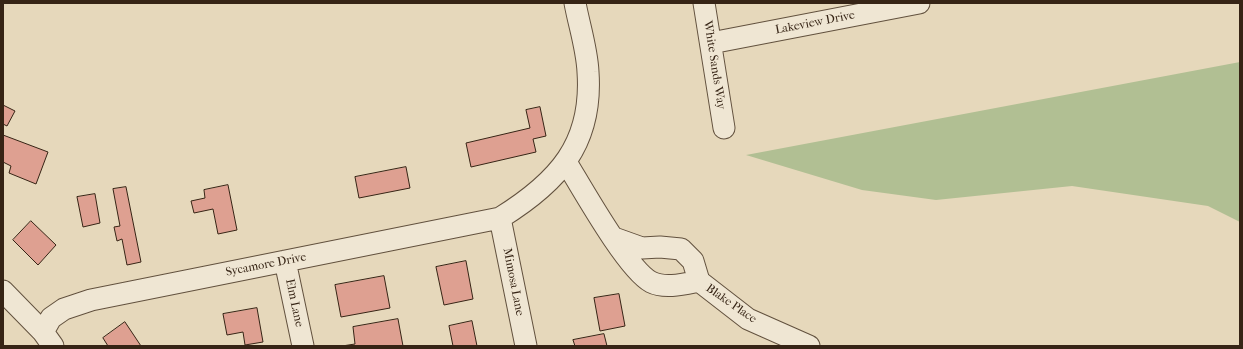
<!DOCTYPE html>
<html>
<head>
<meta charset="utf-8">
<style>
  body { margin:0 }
  #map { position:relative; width:1243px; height:349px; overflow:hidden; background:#e6d8bb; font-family:"IM FELL French Canon",serif }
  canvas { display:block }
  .frame { position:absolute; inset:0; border:4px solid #362415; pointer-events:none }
</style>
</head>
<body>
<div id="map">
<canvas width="1243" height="349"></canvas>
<div class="frame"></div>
</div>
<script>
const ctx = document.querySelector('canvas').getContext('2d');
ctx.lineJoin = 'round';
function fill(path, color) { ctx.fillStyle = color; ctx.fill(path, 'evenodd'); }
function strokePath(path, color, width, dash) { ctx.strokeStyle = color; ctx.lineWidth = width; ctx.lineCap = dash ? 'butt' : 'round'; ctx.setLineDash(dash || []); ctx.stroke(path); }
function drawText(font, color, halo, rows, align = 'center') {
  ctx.font = font + ' "IM FELL French Canon",serif'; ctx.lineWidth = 3; ctx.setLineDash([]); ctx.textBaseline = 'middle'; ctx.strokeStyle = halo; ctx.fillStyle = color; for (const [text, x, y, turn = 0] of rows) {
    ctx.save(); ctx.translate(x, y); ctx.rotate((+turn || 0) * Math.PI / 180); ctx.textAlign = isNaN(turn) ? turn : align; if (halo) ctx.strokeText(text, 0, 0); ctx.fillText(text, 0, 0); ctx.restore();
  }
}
fill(new Path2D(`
  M1240,62v160l-32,-16 -136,-20 -136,14 -74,-10 -116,-35z`), '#b1bf93');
const building = new Path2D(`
  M3,105l12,6 -8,15 -4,-2z
  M540,107l6,29 -13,3 3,13 -65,15 -5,-24 64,-15 -4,-18z
  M3,135l45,17 -12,32 -27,-11 2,-7 -8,-4z
  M406,167l4,21 -51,10 -4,-21z
  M228,185l9,45 -19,4 -5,-25 -19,4 -3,-12 14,-3 -1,-8z
  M126,187l15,75 -14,3 -5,-26 -5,2 -3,-14 6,-1 -7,-37z
  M95,194l5,29 -17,4 -6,-30z
  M31,221l25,24 -18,20 -25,-25z
  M466,261l7,38 -29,6 -8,-38z
  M384,276l6,32 -49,9 -6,-32z
  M619,294l6,32 -25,5 -6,-33z
  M257,308l6,34 -18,3 -2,-13 -16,3 -4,-21z
  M398,319l5,27h-61l13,-2 -2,-17z
  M472,321l5,25h-24l-4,-20z
  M125,322l16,24h-33l-5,-8z
  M604,334l3,12h-32l-2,-6z`);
fill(building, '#dea091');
strokePath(building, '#362415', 1);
const minor = new Path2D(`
  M704,3l20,125
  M711,43l208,-40
  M566,162c16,26 61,107 85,120 14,7 33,2 48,-1l49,38 61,27
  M500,218l26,128
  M614,238l28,10 18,-1 21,2 12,12 6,20
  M285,261l18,85
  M3,291l40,41 10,14
  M43,332l8,-14 13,-9 27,-9 409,-82c58,-36 93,-74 88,-146 -1,-23 -9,-47 -13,-69`);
strokePath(minor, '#62513e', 23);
strokePath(minor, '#efe6d3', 21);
drawText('12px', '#362415', '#efe6d3', [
  ["Lakeview Drive",815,23,-11],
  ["White Sands Way",714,65,81],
  ["Sycamore Drive",266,265,-11],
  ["Mimosa Lane",513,282,79],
  ["Elm Lane",294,303,78],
  ["Blake Place",731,304,35]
]);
</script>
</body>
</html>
